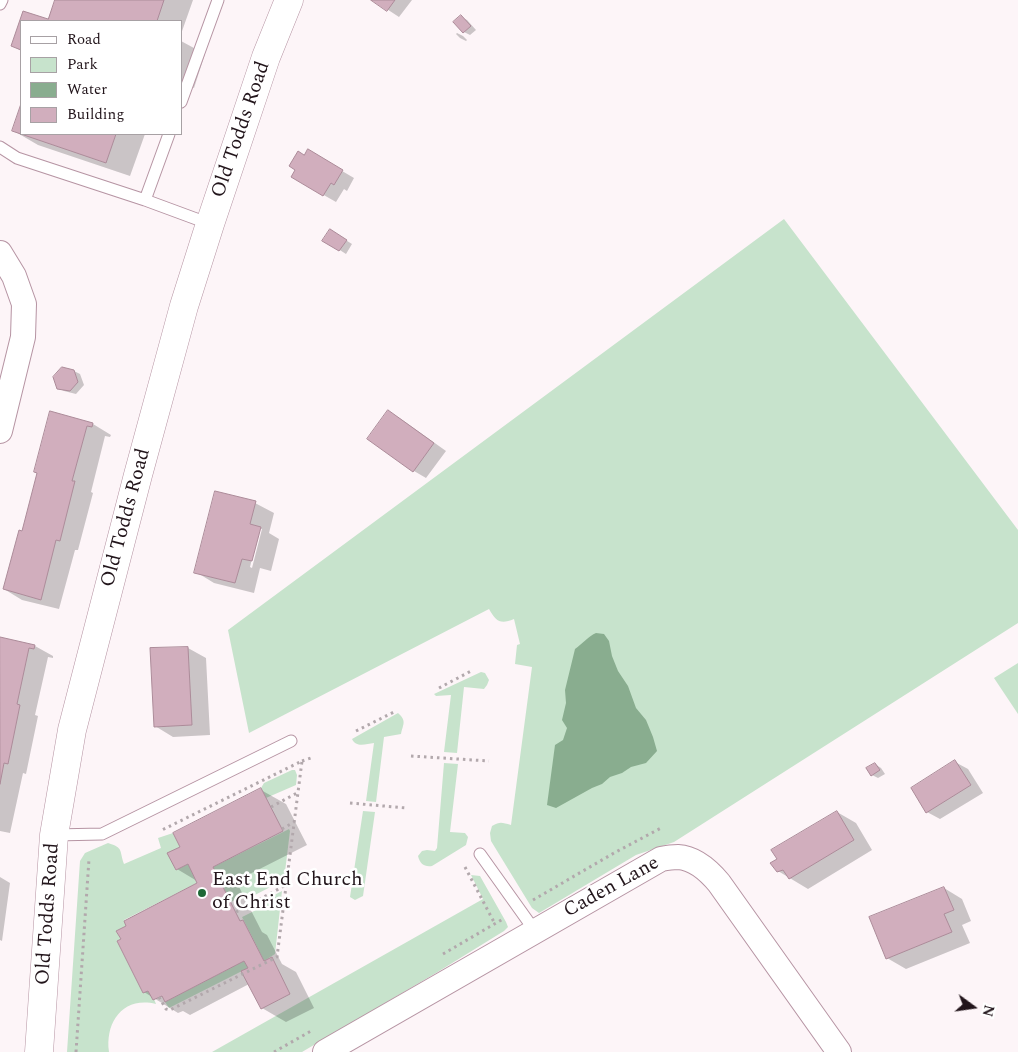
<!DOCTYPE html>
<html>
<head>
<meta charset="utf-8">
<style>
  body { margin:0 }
  #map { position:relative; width:1018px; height:1052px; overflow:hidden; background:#fdf5f8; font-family:Spectral,serif }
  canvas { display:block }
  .legend { position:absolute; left:20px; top:20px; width:162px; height:115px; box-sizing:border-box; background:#fff; border:1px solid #a7a1a4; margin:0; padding:6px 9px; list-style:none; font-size:15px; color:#22151b }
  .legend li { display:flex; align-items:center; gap:10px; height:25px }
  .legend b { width:25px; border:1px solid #a7a1a4 }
  .north { position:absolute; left:948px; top:982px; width:50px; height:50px; -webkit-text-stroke:4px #fff; paint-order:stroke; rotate:104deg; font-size:14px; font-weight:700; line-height:20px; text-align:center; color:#22151b }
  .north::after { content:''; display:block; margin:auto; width:18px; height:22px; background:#22151b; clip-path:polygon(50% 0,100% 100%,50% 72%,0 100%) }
</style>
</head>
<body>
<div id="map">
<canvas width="1018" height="1052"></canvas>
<ul class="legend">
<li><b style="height:6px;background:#fff"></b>Road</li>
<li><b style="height:14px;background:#c7e3cc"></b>Park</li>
<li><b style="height:14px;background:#89ad8f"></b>Water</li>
<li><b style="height:14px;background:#d1aebd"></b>Building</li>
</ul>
<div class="north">N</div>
</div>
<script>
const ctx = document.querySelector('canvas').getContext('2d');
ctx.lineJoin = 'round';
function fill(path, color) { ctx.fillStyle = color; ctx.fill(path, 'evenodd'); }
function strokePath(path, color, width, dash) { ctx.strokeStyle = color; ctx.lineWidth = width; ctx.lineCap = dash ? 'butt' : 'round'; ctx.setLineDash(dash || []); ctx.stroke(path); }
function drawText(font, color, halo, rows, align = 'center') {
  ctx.font = font + ' Spectral,serif'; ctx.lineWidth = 5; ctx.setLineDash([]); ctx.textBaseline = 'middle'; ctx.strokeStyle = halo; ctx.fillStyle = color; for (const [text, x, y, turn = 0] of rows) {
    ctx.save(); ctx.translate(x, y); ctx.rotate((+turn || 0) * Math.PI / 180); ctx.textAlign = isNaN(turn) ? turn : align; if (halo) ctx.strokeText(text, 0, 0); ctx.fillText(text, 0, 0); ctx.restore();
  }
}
fill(new Path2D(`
  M784,219l234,311v93l-344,219 -38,13 -97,58 -7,-5 -41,-67 -1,-8 2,-7c9,-5 10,-3 19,-1l21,-158 -17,-3 2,-19 3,-1 -6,-25c-14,6 -18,2 -25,-10l-240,124 -21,-103z
  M1018,663v51l-24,-36z
  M481,672l4,1 4,7 -2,5 -3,4 -20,-2 -7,66 -13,-1 7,-57 -15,1 -2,-2z
  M398,713c9,8 5,11 3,21l-17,3 -8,65 -10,-1 8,-58c-8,1 -18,5 -22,-4z
  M444,763l14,1 -8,68 15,1 3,4 -2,8 -34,21c-8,1 -12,-2 -14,-10l4,-5 5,-1 8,1 2,-3z
  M292,770h3l2,5 -1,10 -30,13 -5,-10 3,-5z
  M363,811l12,1 -12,84 -8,4 -5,-3z
  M289,829l1,2 -6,49 -35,18 -2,-4 -16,8 -18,-35z
  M173,833l7,14 -11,6 7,17 12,-6 9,19 -73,37 2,6 -10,5 5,8 -4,2 26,52 5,-2 5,9 1,-1 2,5c-33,-8 -51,18 -47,48h-42l13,-191 5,-8 23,-10c16,5 11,7 16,21l37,-16 -3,-10z
  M471,875l9,1 26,46 2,5 -4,4 -68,42 -134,79h-90l271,-153z
  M282,891l-7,63 -11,7 -22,-44 14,-7 -3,-4z
  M244,961l4,7 -79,40 -4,-6z`), '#c7e3cc');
fill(new Path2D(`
  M596,633l8,1 5,7 3,15 6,15 10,15 8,22 10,12 7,17 4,14 -11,12 -15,4 -9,6 -12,4 -8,7 -10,4 -36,20 -9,-3 8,-60 8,-5 4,-12 -5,-8 4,-17 -1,-13 10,-41c7,-5 14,-13 21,-16z`), '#89ad8f');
fill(new Path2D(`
  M56,0h137l-12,34v-13h-160v30l-9,-6 11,-33 26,9z
  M373,0h39l-13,17z
  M461,17l6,3 9,10 -6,5 -6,-3z
  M457,33l6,3 4,4 -1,1 -6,-3 -4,-4z
  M181,41l24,13 -11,34 -13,-5z
  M21,108v26h124l-15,42 -92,-31 -24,-14z
  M308,151l46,27 -7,13 -3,-2 -8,13 -44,-25z
  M336,234l16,10 -6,10 -22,-14z
  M74,371l6,3 4,11 -8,9 -12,-3 -6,-3z
  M389,412l12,7 45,32 -20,27 -12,-7 -45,-32z
  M51,413l42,11 18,11 -1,2 -5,-1 -14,56 2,1 -15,57h-3l-16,59 -37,-9 -18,-11 19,-57 15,-59z
  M255,503l19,10 -5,20 10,6 -8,32 -11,-3 -6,25 -40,-10 -18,-11zM259,529h3l-10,39 -2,-1z
  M0,638l35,8 18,10v2l-5,-1 -13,58 3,1 -12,58 -3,-1 -13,60 -10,-2z
  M188,648l18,10 4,77 -37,2 -18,-11z
  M955,762l13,7 15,24 -43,26 -13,-7 -15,-23z
  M875,764l6,4 4,6 -7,4 -6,-3z
  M261,790l25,14 21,41 -71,36 26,51 5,3 15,29 14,8 18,36 -28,14 -24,-14 -13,-24 -59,31 -7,-4 -5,2 -34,-21 55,-108 -2,-3 -20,-12 5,-22z
  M837,812l19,11 16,27 -64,39 -30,-18z
  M0,877l10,6 -8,58 -2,-1z
  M944,888l18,11 9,22 -9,4 8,18 -64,26 -19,-11z`), '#0003');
const building = new Path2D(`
  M55,0h109l-7,21h-136v29l-10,-4 12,-35 25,8z
  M371,0h24l-8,11z
  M461,15l10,11 -8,7 -10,-11z
  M21,104v30h95l-10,29 -94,-32z
  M308,149l35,21 -9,15 -3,-2 -8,13 -32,-19 4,-7 -6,-4 9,-15 6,4z
  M330,229l17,11 -8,11 -17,-10z
  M62,367l12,3 4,12 -8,9 -13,-2 -4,-12z
  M388,410l46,33 -21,29 -46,-33z
  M50,411l43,12 -1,4 -5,-1 -15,55h3l-15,60 -4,-1 -15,60 -38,-11 16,-59 3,1 15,-58 -3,-1z
  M215,491l41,10 -6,23 11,3 -9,34 -10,-2 -7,24 -41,-10z
  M0,637l35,8 -1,4 -5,-1 -12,56 3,1 -12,59 -4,-1 -4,21z
  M188,647l4,78 -38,2 -4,-79z
  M955,760l16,25 -45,28 -15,-25z
  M875,763l5,7 -9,6 -5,-8z
  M261,788l22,43 -70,36 27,54 3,-1 21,41 8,-4 18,37 -29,15 -20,-38 7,-3 -4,-7 -79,41 -3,-6 -9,4 -5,-9 -5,2 -26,-52 4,-2 -5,-8 10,-5 -2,-5 73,-38 -9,-19 -12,6 -9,-17 13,-6 -7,-14z
  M837,811l17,29 -65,39 -6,-9 -6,2 -7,-9 7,-4 -6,-9z
  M944,887l10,23 -10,4 8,18 -66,27 -17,-42z`);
fill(building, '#d1aebd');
strokePath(building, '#ac8b99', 1);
const lane = new Path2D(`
  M0,4l2,-4
  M181,102l37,-102
  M0,147l17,11 128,42 65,24
  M145,200l24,-66
  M54,835l48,-1 189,-93
  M480,854l55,77`);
const street = new Path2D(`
  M0,253l14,23 10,28 -1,33 -23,94
  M325,1052l336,-193c5,-1 11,-2 17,-2 17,1 31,14 41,26l120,169`);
const secondary = new Path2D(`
  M39,1052l15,-217 18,-105 66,-255 46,-169 26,-82 56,-167 23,-57`);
strokePath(lane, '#b694a3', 13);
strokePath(street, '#b694a3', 26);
strokePath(secondary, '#b694a3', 29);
strokePath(new Path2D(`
  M439,688l34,-18
  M356,731l38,-19
  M411,756l78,5
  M302,761l12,-4
  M350,803l56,5
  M271,807l26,-14
  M282,829l12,-7
  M465,867l30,57
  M533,900l81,-47 47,-25
  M236,912l50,-27
  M443,954l60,-35
  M159,997l7,12 4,1 4,-2 103,-51 25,-196 -140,69
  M76,1052l13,-193
  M274,1052l37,-21`), '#b2a8ac', 3, [2.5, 4]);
strokePath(lane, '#fff', 11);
strokePath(street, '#fff', 24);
strokePath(secondary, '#fff', 28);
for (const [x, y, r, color] of [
  [202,893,5,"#1e6836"]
]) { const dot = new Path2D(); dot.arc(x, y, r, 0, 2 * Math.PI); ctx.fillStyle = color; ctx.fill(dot); strokePath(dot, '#fff', 2); }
drawText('20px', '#22151b', '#fff', [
  ["Old Todds Road",242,130,-71],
  ["Old Todds Road",127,518,-75],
  ["Caden Lane",612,888,-29],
  ["Old Todds Road",49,914,-86]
]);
drawText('20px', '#22151b', '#fff', [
  ["East End Church",212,881],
  ["of Christ",212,904]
], 'left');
</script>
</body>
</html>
